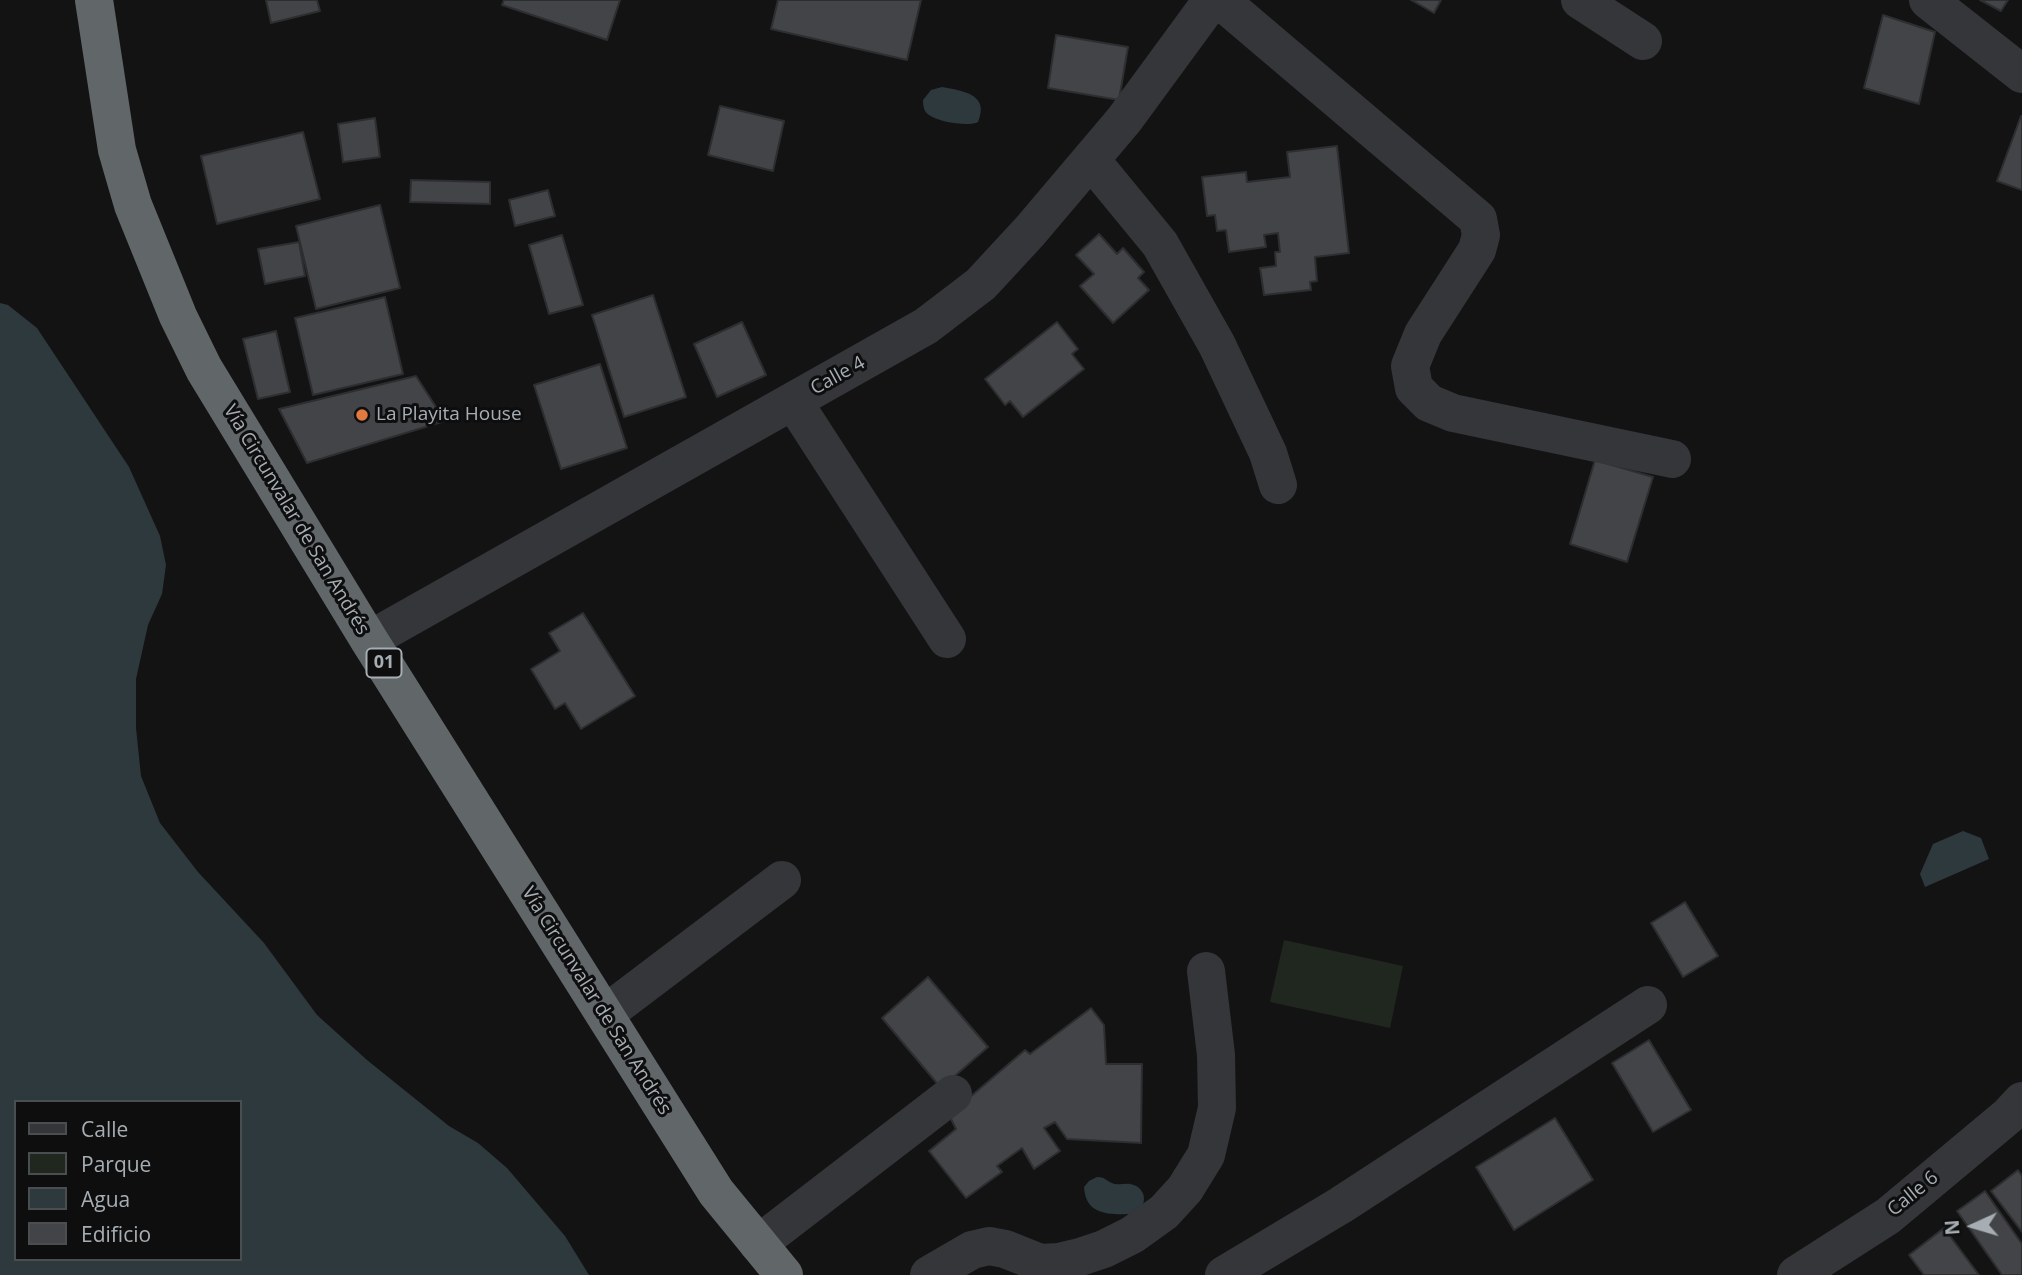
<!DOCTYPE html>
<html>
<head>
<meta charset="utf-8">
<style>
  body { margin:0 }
  #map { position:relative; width:2022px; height:1275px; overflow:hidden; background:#131314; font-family:"Open Sans",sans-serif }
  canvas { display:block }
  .legend { position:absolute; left:14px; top:1100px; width:228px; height:161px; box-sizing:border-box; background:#0e0e0f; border:2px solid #4b4e51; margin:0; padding:9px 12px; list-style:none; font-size:21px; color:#a6aeb3 }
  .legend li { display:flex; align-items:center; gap:14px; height:35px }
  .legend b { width:35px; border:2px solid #4b4e51 }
  .north { position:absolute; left:1938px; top:1191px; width:70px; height:70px; -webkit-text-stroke:5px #0e0e0f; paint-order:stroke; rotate:266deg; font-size:19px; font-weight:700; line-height:28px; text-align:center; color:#a6aeb3 }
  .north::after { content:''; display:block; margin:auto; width:24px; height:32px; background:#a6aeb3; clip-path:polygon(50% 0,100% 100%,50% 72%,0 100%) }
</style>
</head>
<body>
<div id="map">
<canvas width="2022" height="1275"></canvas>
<ul class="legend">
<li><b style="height:9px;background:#343639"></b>Calle</li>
<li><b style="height:19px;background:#20271f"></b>Parque</li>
<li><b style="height:19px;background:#2d393c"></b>Agua</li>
<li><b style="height:19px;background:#424447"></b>Edificio</li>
</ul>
<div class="north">N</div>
</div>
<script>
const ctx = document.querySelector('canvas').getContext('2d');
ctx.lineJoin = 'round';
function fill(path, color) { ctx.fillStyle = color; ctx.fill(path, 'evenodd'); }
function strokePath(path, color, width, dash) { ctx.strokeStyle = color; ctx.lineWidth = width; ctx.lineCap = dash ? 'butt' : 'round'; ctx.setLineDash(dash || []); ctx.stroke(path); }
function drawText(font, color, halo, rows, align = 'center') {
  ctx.font = font + ' "Open Sans",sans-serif'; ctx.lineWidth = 6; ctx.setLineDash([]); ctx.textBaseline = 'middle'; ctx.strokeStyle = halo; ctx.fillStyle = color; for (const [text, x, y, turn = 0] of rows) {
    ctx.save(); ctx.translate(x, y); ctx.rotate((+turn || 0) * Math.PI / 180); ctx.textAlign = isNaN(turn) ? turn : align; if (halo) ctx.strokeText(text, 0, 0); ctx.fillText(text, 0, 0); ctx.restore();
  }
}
fill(new Path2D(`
  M1284,940l119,26 -13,62 -120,-26z`), '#20271f');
fill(new Path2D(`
  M942,87c21,4 48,7 36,35 -9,5 -40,0 -49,-7 -5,-3 -6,-9 -6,-15l8,-10z
  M0,303l8,2 29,23 92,139 31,69 6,29 -4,29 -14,31 -12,54v49l5,48 19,47 38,49 66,71 53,72 50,45 82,66 29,17 29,25 58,68 24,39h-589zM16,1102h224v157h-224z
  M1963,831l18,7 8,21 -64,28 -5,-13 13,-30z
  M1097,1177c8,0 8,3 15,6 6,3 12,0 18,1 17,3 18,21 6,30 -23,0 -50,4 -52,-27l5,-6z`), '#2d393c');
const building = new Path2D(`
  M266,0h51l3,11 -49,12z
  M504,0h116l-13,40 -105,-35z
  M778,0h143l-14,60 -136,-31z
  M1411,0h30l-7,13z
  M1980,0h28l-7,11z
  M1883,15l52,17 -16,72 -55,-16z
  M1056,35l72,12 -9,53 -71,-12z
  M720,106l64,15 -11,50 -65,-16z
  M2021,116h1v74l-25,-9z
  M375,118l5,39 -37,5 -5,-38z
  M303,132l17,67 -103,25 -16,-68z
  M1337,146l12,107 -34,4 2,24 -7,1 1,8 -47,5 -4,-27 16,-2 -1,-14h5l-2,-19 -14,2 2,12 -37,5 -3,-22 -9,1 -2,-16 -8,1 -5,-39 44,-5 1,10 43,-5 -3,-25z
  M411,180l79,2v22l-80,-2z
  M548,190l7,26 -40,10 -6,-26z
  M380,205l20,83 -84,21 -20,-83z
  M1099,234l18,20 6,-6 21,24 -6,6 11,12 -36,33 -33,-37 14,-12 -18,-19z
  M562,235l21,70 -34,9 -20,-69z
  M299,242l6,34 -40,8 -7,-35z
  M653,295l33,102 -62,20 -32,-102z
  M385,297l18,77 -90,21 -18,-77z
  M742,322l24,53 -49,22 -23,-53z
  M1057,322l21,27 -6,5 12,15 -61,48 -13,-16 -5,4 -20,-26z
  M276,331l14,61 -32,7 -15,-60z
  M600,364l27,84 -66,21 -27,-84z
  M416,376l29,45 -138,42 -28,-54z
  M1595,460l58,17 -26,85 -57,-18z
  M583,613l52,83 -54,33 -16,-26 -10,6 -24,-40 29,-18 -11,-18z
  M1685,902l33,54 -35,21 -32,-54z
  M928,977l60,70 -47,41 -59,-70z
  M1091,1008l13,17 2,39h36l-1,79 -74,-4 -12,-17 -11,6 16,23 -26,18 -12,-21 -25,18 5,6 -36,26 -37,-47 27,-22 -7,-14 76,-65 5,4z
  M1649,1040l42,70 -38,22 -41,-69z
  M1555,1118l38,62 -79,50 -38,-63z
  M2018,1170l4,6v56l-31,-41z
  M1985,1191l37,53v31h-20l-45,-64z
  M1944,1228l35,47h-55l-15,-20z`);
fill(building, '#424447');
strokePath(building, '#2d2e30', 2);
strokePath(new Path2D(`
  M1220,0l258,219 3,16 -4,15 -54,84 -13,32 4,22 15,15 24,10 219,46
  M1580,0l63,41
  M1928,0l94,74
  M1091,160l69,84 57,101 51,108 10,32
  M793,401l154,238
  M369,640l557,-314 55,-42 49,-53 94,-111 88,-120
  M605,1014l177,-134
  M758,1244l195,-150
  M929,1275l43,-25 17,-4 16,3 35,14 19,-1 21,-5 24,-8 28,-14 32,-23 21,-23 21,-34 11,-47 -1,-53 -10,-84
  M1224,1275l117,-70 307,-200
  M1796,1275l92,-59 121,-101 13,-14`), '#343639', 38);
strokePath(new Path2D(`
  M94,0l23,150 16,55 45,111 26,53 165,271 347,552 68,83`), '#616669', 38);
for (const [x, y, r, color] of [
  [362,415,7,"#e17a3e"]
]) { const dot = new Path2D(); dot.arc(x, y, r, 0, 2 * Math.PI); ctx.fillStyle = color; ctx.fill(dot); strokePath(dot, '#0e0e0f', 2.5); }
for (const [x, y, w] of [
  [384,663,35]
]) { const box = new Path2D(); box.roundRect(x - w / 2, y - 14.5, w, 29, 5); ctx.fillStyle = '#0e0e0f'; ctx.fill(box); strokePath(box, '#a6aeb3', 2); }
drawText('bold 18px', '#a6aeb3', null, [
  ["01",384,663]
]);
drawText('19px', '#a6aeb3', '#0e0e0f', [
  ["Calle 4",838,376,-29],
  ["Vía Circunvalar de San Andrés",296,520,59],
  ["Vía Circunvalar de San Andrés",596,1001,58],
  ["Calle 6",1913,1194,-39]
]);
drawText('19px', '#a6aeb3', '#0e0e0f', [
  ["La Playita House",376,415]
], 'left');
</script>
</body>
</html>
